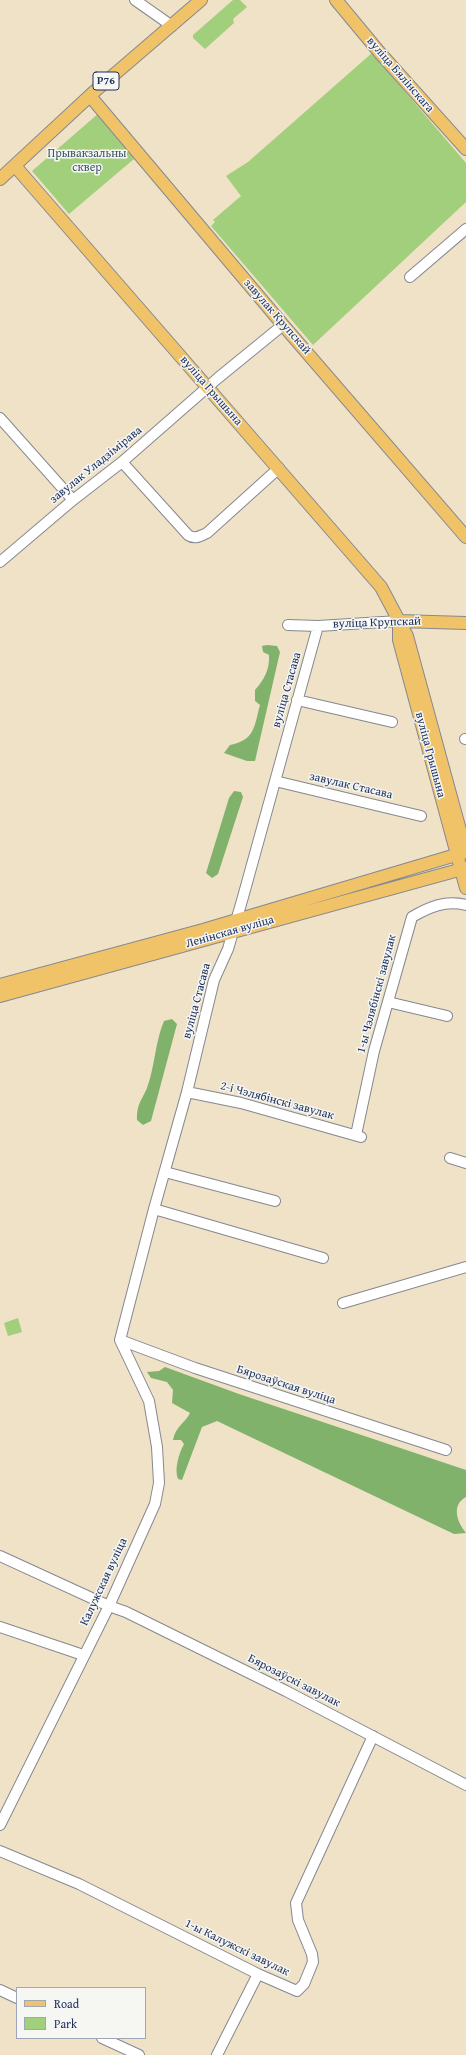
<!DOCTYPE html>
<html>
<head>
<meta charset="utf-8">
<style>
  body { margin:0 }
  #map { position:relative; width:466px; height:2055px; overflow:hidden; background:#efe2c6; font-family:"Gentium Book Plus",serif }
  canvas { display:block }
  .legend { position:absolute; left:16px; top:1987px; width:130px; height:52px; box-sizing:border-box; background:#f6f6f2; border:1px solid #9ea6b7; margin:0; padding:5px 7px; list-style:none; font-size:12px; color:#1b2f5e }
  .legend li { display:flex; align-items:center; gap:8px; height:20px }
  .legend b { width:20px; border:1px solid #9ea6b7 }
</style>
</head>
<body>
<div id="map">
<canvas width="466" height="2055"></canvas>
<ul class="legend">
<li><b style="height:5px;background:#f1c369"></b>Road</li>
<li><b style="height:11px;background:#a2cf7c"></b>Park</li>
</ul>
</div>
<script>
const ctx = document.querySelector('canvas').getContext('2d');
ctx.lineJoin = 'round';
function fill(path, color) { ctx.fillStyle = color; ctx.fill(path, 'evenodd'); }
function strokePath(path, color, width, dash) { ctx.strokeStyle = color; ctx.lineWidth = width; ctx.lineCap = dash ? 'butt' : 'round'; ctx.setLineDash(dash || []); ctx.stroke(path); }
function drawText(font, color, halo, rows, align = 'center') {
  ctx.font = font + ' "Gentium Book Plus",serif'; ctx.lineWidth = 3; ctx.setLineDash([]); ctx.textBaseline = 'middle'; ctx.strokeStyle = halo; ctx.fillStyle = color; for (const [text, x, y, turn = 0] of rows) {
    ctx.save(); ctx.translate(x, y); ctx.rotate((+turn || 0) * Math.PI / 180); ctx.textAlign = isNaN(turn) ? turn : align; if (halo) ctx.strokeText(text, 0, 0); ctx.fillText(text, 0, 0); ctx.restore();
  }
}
fill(new Path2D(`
  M233,0h7l7,7 -14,12 1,4 -29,26 -12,-11v-3z
  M372,53l94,110v39l-153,143 -102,-119 4,-4 -2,-2 28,-24 -15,-20 22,-14z
  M99,113l35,46 -65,55 -37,-43z
  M18,1318l4,14 -14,4 -4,-13z`), '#a2cf7c');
fill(new Path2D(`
  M267,645l10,1 3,6 -25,109h-8l-23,-8 6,-8c25,-5 24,-18 30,-40l-5,-4v-11c9,-10 15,-21 14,-35l-6,-3 -1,-6z
  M234,791l7,1 2,5 -25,77 -6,4 -6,-5 23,-75z
  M172,1019l5,5 -26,97 -8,4 -6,-5c0,-17 4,-18 10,-32 8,-22 8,-46 17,-67z
  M165,1367l74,27 227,76v27c-15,8 -9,25 0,36l-12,1 -237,-113 -15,6 -20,53 -4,-1c-4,-10 1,-26 6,-35l-3,-4h-8c2,-13 13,-18 17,-27l-18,-10 1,-13 -6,-8 -16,-4 -4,-6 12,-1z`), '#81b26c');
const minor = new Path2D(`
  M135,0l37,26
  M410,277l56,-48
  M0,418l73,82
  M122,462l66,73c7,5 12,1 19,-2l72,-65
  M0,562l73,-62 49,-38 96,-84 65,-53
  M288,625l30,1 81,-5
  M297,700l95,22
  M465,739h1
  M275,781l146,35
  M388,1002l59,14
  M187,1092l54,11 120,34
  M356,1135l18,-84 38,-134c17,-10 33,-17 54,-12
  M450,1158l16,5
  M165,1172l110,29
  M154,1209l169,49
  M343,1303l123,-36
  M120,1340l34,-131 33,-117 27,-112 14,-31 15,-52 75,-271
  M120,1340l75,28 251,82
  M0,1556l109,50 17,6 160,79 180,94
  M0,1627l83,28
  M0,1825l109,-219 46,-102 4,-21 -2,-36 -8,-46 -29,-61
  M0,1851l79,33 179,90 39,17 7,-7 9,-22 -1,-8 -14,-34 -2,-17 77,-167
  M0,1990l17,8
  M102,2038l37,17
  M217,2055l41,-81`);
const major = new Path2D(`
  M336,0l44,53 86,96
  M90,96l193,229 183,212
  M15,166l366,421 26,49 59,216
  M0,179l95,-88 106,-91
  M399,621l67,2
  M399,624v16l67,248
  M0,985l203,-55 263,-78
  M0,996l466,-128`);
strokePath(minor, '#858892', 12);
strokePath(major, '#858892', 14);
strokePath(minor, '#fff', 10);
strokePath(major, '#f1c369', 12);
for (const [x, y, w] of [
  [106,81,26]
]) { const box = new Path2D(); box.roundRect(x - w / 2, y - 9, w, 18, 3); ctx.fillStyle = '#f6f6f2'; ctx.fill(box); strokePath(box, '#1b2f5e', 1); }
drawText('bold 11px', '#1b2f5e', null, [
  ["Р76",106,81]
]);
drawText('12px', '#1b2f5e', '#f6f6f2', [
  ["вуліца Бялінскага",400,75,49],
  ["завулак Крупскай",277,317,49],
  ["вуліца Грышына",211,391,49],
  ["завулак Уладзімірава",96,465,-39],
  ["вуліца Крупскай",377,623,-2],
  ["вуліца Стасава",287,690,-74],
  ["вуліца Грышына",430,755,75],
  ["завулак Стасава",351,786,13],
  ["Ленінская вуліца",230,932,-16],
  ["1-ы Чэлябінскі завулак",377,994,-75],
  ["вуліца Стасава",197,1001,-75],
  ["2-і Чэлябінскі завулак",277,1101,15],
  ["Бярозаўская вуліца",286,1385,18],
  ["Калужская вуліца",104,1582,-65],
  ["Бярозаўскі завулак",294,1681,27],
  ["1-ы Калужскі завулак",237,1948,26]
]);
drawText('12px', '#3d5766', '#f6f6f2', [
  ["Прывакзальны",87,154],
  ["сквер",87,168]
]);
</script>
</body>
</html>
